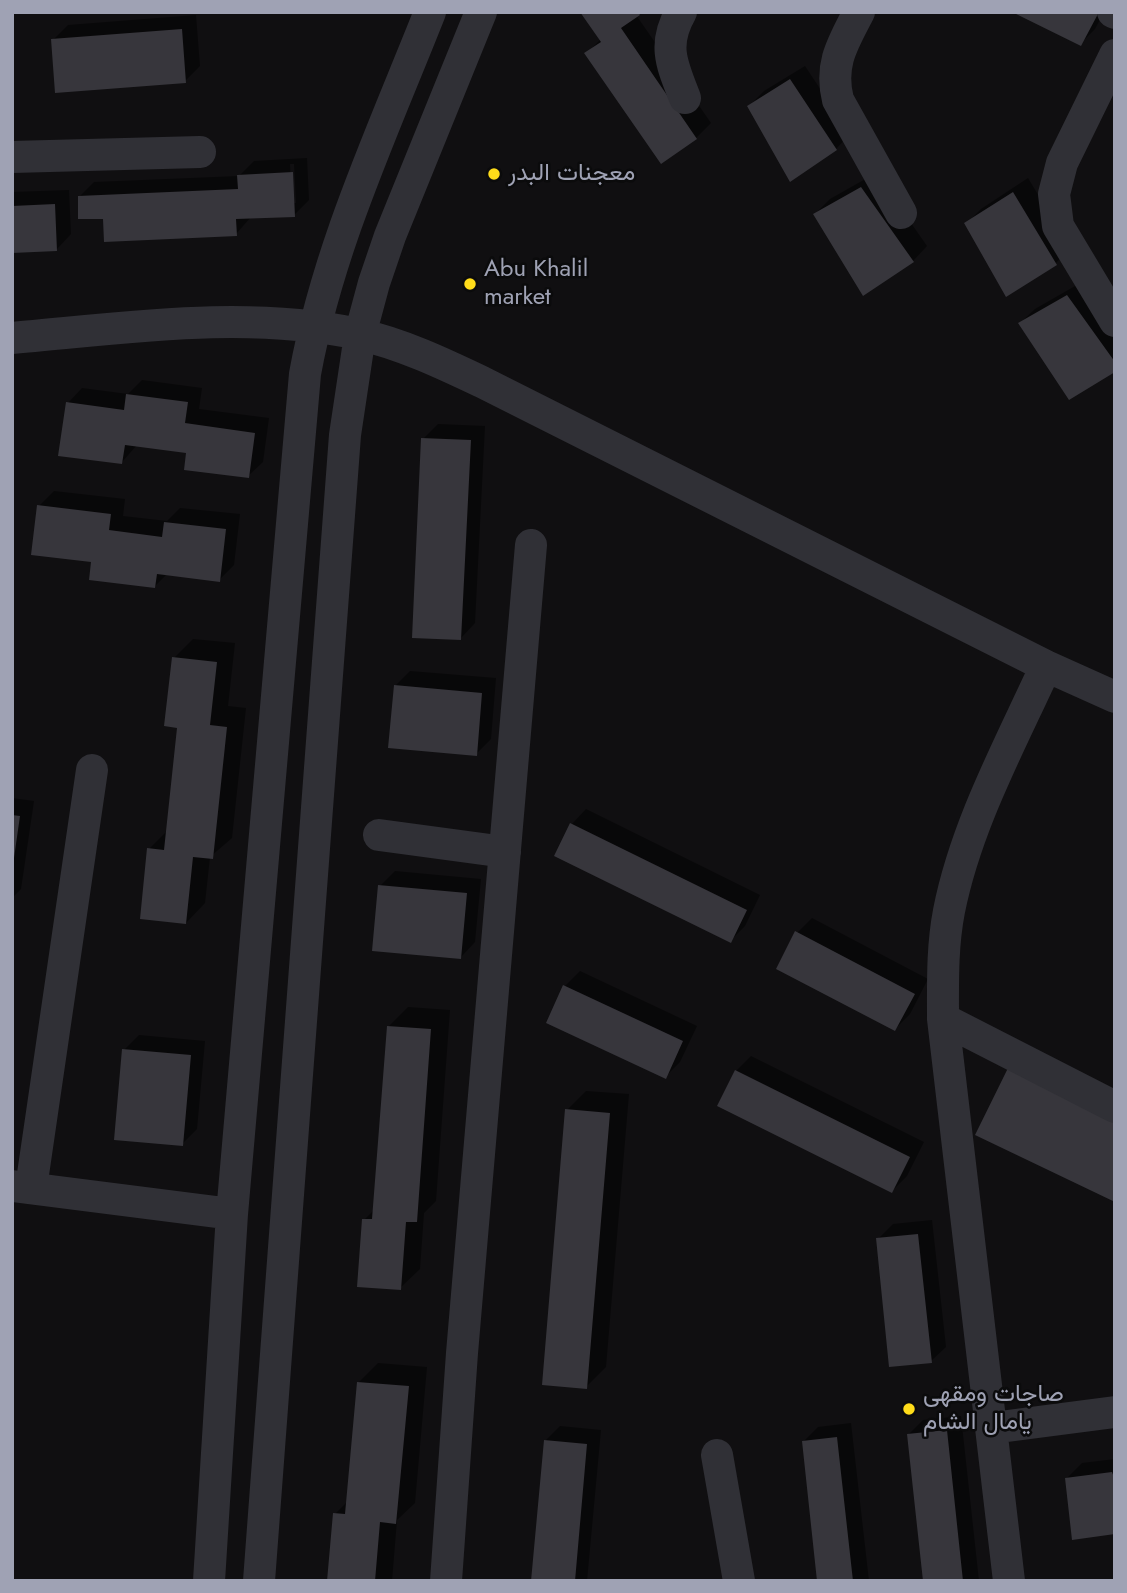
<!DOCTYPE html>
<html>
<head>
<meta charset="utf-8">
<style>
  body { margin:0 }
  #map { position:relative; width:1127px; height:1593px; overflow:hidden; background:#100f11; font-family:Jost,sans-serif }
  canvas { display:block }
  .frame { position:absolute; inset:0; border:14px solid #9fa2b4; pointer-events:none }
</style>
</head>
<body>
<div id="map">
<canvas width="1127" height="1593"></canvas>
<div class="frame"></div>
</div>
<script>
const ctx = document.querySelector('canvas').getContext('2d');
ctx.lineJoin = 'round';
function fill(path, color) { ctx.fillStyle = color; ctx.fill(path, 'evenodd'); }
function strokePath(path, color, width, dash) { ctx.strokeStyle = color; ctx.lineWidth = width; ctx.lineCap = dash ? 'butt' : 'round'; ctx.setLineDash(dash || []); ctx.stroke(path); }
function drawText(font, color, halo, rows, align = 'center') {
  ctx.font = font + ' Jost,Vazirmatn,sans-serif'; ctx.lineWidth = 5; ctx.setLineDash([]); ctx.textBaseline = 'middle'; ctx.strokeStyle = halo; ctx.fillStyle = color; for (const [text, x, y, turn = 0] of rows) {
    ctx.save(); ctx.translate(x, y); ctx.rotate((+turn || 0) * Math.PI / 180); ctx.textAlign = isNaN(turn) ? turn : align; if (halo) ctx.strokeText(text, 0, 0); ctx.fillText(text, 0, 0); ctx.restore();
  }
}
fill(new Path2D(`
  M582,12h58l-4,3 75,108 -15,15 -109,-85 14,-14z
  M1016,12h88l-9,17 -15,15z
  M196,15l4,51 -15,15 -132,-41 15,-15z
  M805,66l45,68 -14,15 -87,-43 15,-15z
  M307,158l2,42 -15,15 -43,2 -15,17 -131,-17 -26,-20 15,-15 145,-6 15,-15zM290,164h4l2,39h-4z
  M876,173l51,73 -14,15 -98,-47 15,-15z
  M1028,178l42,70 -14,15 -90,-39 15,-15z
  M69,190l2,44 -14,15 -45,2v-59z
  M1082,282l33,45v43l-95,-47 15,-14z
  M142,380l60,8 -3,21 70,9 -6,44 -15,14 -60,-25 -51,-6 -15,17 -54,-59 14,-15 46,6z
  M438,424l47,2 -10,197 -14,15 -38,-199z
  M54,491l71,8 -2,17 44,5 13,-13 60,6 -6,51 -15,15 -52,-6 -12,12 -62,-25 -54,-55z
  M193,639l42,4 -7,63 18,2 -14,130 -22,19 -5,46 -19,20 -37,-74 19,-19 11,-104 -5,-68z
  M410,671l86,7 -5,61 -15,15 -81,-68z
  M12,798l22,3 -13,88 -9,9z
  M586,809l174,86 -15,31 -15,15 -158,-117z
  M395,871l86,8 -6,63 -14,15 -81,-71z
  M812,918l116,61 -18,35 -15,15 -98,-96z
  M580,971l117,55 -17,36 -15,15 -100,-91z
  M408,1007l42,3 -14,191 -12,12 -4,56 -20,19 -36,-68 11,-11 13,-182z
  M139,1035l66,6 -8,88 -15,15 -58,-94z
  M751,1056l173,86 -17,34 -15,15 -172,-86 16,-34z
  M586,1091l43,3 -23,273 -20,20 -19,-277z
  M932,1220l14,127 -15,14 -53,-122 15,-15z
  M378,1363l49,4 -12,136 -18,17 -5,61h-63l6,-67 13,-13 11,-119z
  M961,1416l18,165h-55l-16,-146 15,-15z
  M851,1423l18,158h-50l-16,-139 15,-15z
  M560,1426l41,4 -14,151h-54l12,-140z
  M1115,1459v74l-48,-55 15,-15z`), '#0007');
fill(new Path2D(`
  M580,12h58l2,3 -19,13 76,111 -36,25 -77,-111 17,-11z
  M1012,12h87l-18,34z
  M182,29l4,54 -131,10 -4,-54z
  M790,79l47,71 -47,32 -43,-76z
  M293,172l2,45 -59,2 1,17 -133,6 -1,-23h-25v-23l160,-7 -1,-14z
  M861,187l53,75 -51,34 -50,-82z
  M1013,192l44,73 -51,32 -42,-74z
  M55,204l2,47 -45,2v-47z
  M1067,295l48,67v10l-46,28 -51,-77z
  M126,394l62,8 -3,21 70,10 -6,45 -65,-8 2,-17 -61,-8 -3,19 -64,-8 8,-54 58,8z
  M421,438l50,2 -10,200 -49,-2z
  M37,505l74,9 -2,16 53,7 2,-15 62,7 -6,53 -63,-8 -2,14 -66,-8 2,-18 -60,-7z
  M172,657l45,5 -7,63 17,2 -14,132 -20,-2 -7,67 -46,-5 7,-71 17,2 13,-122 -13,-2z
  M394,685l88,8 -5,63 -89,-8z
  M12,815l8,1 -6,42h-2z
  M570,823l177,87 -16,33 -177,-87z
  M378,885l89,8 -6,66 -89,-8z
  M795,931l120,63 -20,37 -119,-62z
  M563,985l120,56 -17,38 -120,-56z
  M387,1026l44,3 -14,193h-11l-5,68 -44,-3 5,-68h10z
  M122,1049l69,6 -8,91 -69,-6z
  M1009,1066l106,51v85l-140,-67z
  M735,1070l175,87 -18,36 -175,-87z
  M565,1109l45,4 -23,276 -45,-4z
  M918,1234l14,129 -43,4 -13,-129z
  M357,1382l52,4 -13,138 -16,-2 -5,59h-48l6,-68 12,1z
  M947,1430l16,151h-40l-16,-147z
  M837,1437l16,144h-36l-15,-140z
  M544,1440l43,4 -12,137h-44z
  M1112,1472l3,8v54l-43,6 -7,-62z`), '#37363c');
strokePath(new Path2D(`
  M681,12c-19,33 -9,53 4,86
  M859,12c-16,31 -30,52 -21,88l63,113
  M1113,12l2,1
  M1115,55l-53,108 -8,31 4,32 57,95
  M12,157l188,-5
  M12,338c114,-10 233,-28 346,-4 44,10 84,29 124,48l564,284 69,31
  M379,835l126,17
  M943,1019l172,88
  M12,1186l220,28
  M31,1188l61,-418
  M992,1428l123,-16
  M717,1455l22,126
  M209,1581l23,-367 73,-840c23,-126 78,-243 125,-362
  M259,1581l86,-1146 15,-100 14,-52 16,-47 91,-224
  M446,1581l16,-228 69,-808
  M1009,1581l-66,-562c0,-36 -1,-72 6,-108 17,-86 61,-166 97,-245`), '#303036', 32);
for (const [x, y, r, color] of [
  [494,174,7,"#ffdc1a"],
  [470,284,7,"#ffdc1a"],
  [909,1409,7,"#ffdc1a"]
]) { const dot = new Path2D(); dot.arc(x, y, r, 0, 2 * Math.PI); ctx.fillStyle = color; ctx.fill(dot); strokePath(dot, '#0b0b0c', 2.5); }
drawText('24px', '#9fa2b4', '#0b0b0c', [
  ["معجنات البدر",508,174],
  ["Abu Khalil",484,270],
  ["market",484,298],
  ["صاجات ومقهى",923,1395],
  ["يامال الشام",923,1423]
], 'left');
</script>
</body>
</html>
